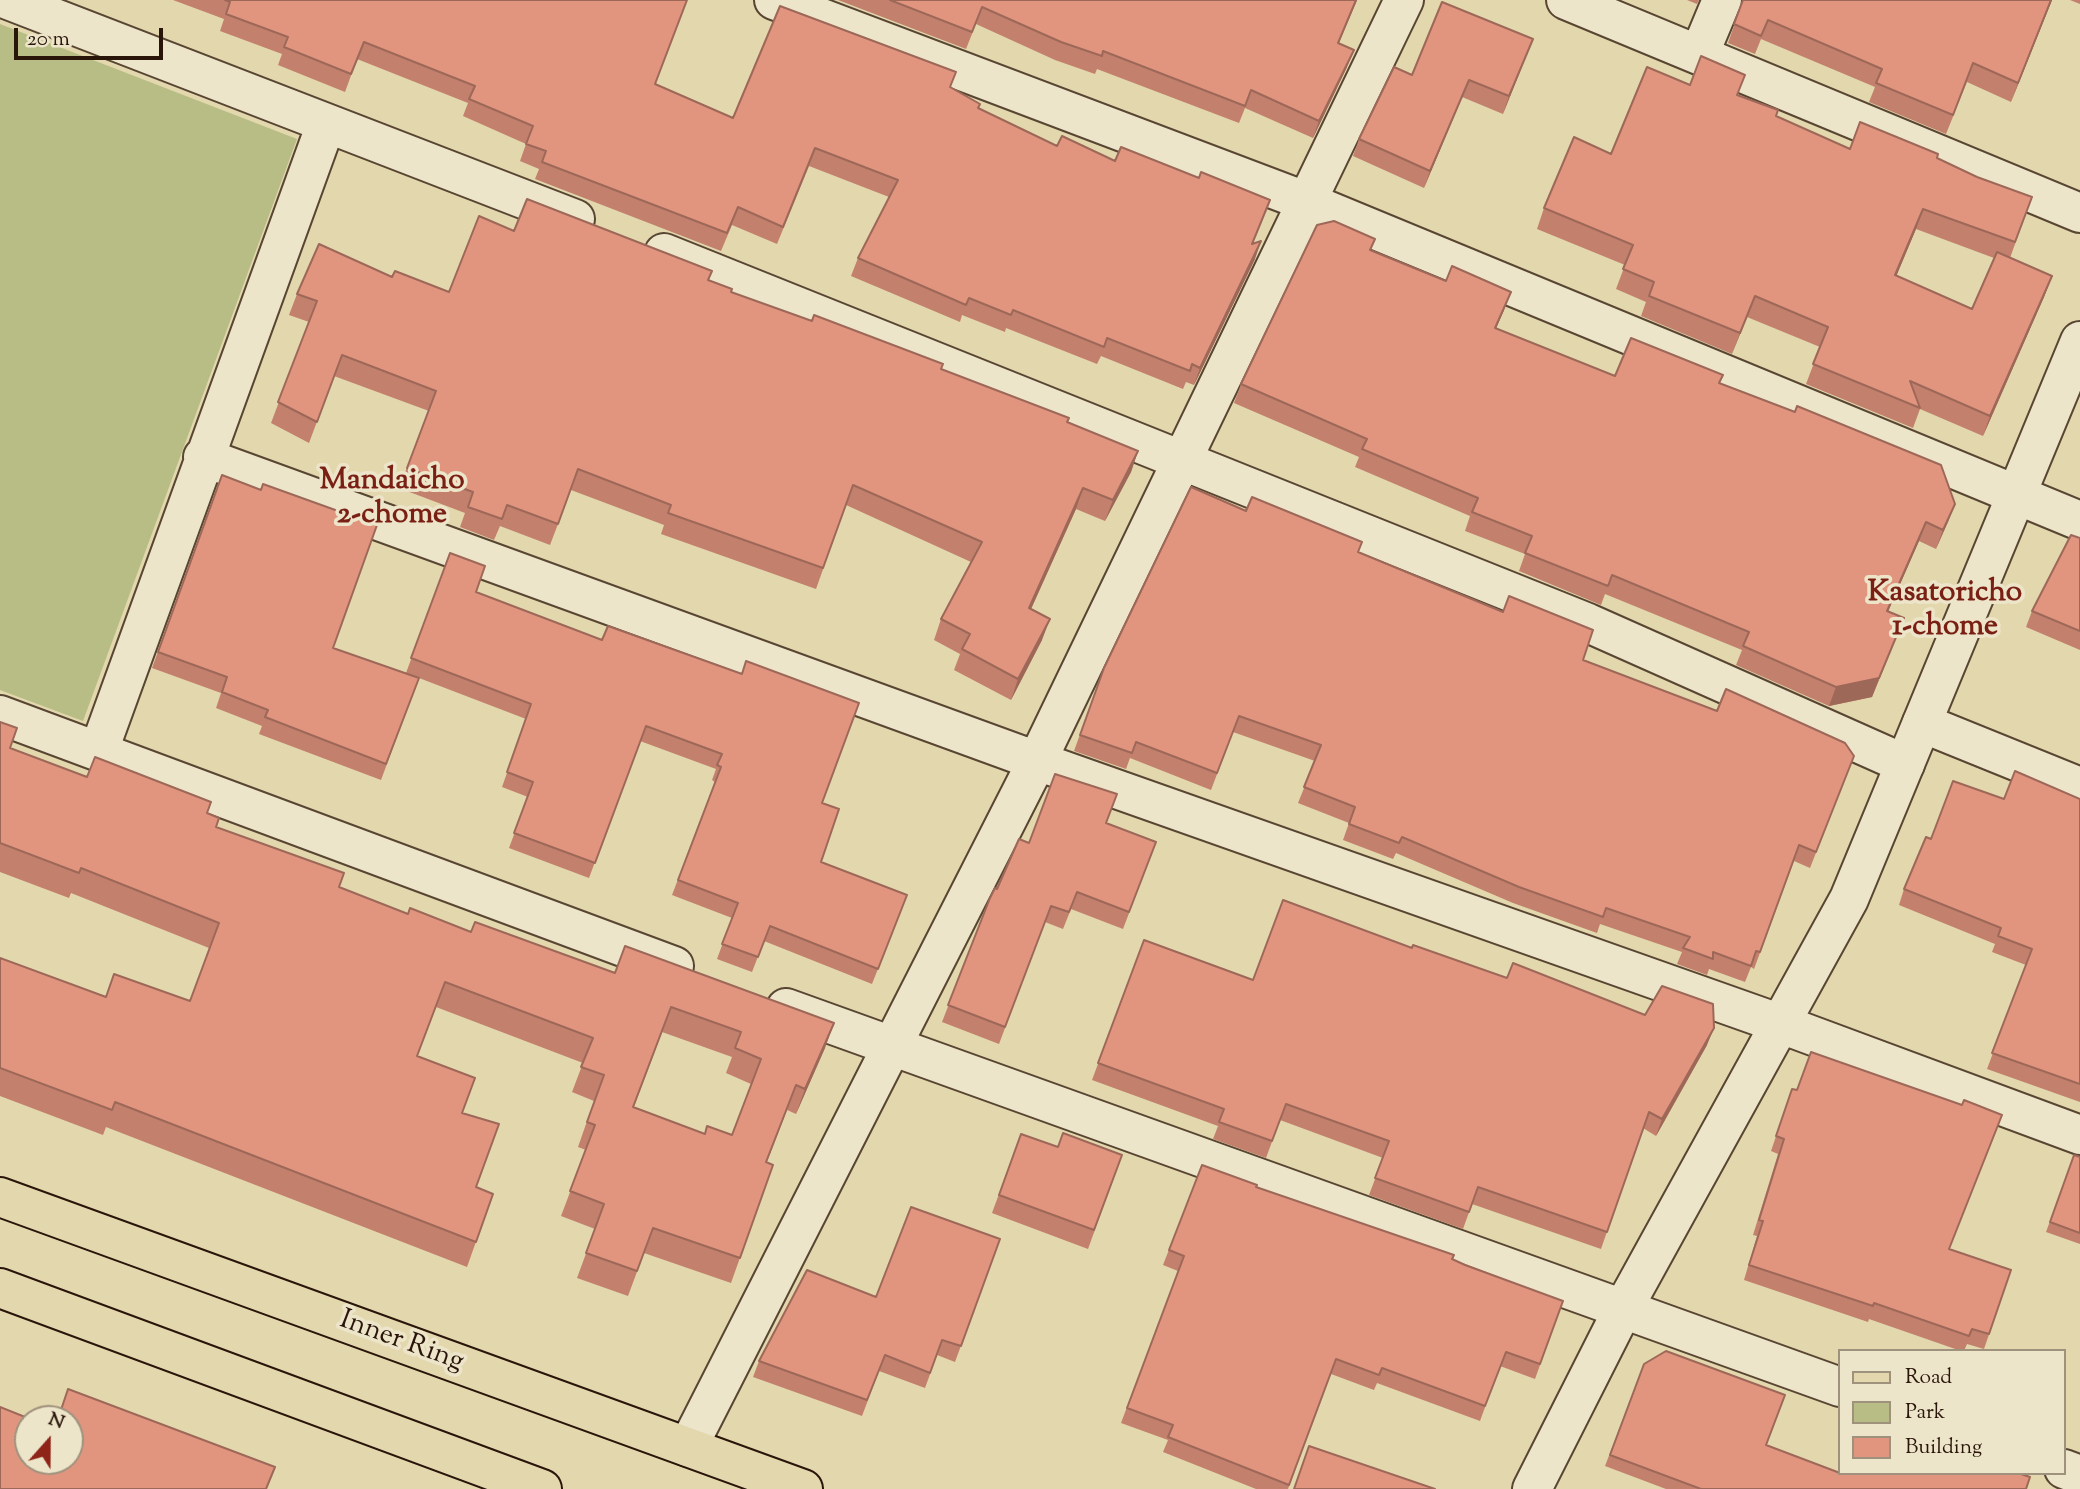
<!DOCTYPE html>
<html>
<head>
<meta charset="utf-8">
<style>
  body { margin:0 }
  #map { position:relative; width:2080px; height:1489px; overflow:hidden; background:#e3d7ad; font-family:"Sorts Mill Goudy",serif }
  canvas { display:block }
  .legend { position:absolute; left:1838px; top:1349px; width:228px; height:126px; box-sizing:border-box; background:#ede5ca; border:2px solid #9f927d; margin:0; padding:9px 12px; list-style:none; font-size:21px; color:#2a150a }
  .legend li { display:flex; align-items:center; gap:14px; height:35px }
  .legend b { width:35px; border:2px solid #9f927d }
  .north { position:absolute; left:14px; top:1405px; width:70px; height:70px; box-sizing:border-box; background:#ede5ca; border:2px solid #9f927d; border-radius:50%; rotate:21deg; font-size:19px; font-weight:700; line-height:28px; text-align:center; color:#2a150a }
  .north::after { content:''; display:block; margin:auto; width:24px; height:32px; background:#8f2418; clip-path:polygon(50% 0,100% 100%,50% 72%,0 100%) }
  .scale { position:absolute; left:14px; top:28px; width:149px; height:32px; box-sizing:border-box; border:4px solid #2a150a; border-top:0; padding-left:9px; font-size:21px; line-height:24px; white-space:nowrap; color:#2a150a; -webkit-text-stroke:5px #ede5ca; paint-order:stroke }
</style>
</head>
<body>
<div id="map">
<canvas width="2080" height="1489"></canvas>
<ul class="legend">
<li><b style="height:9px;background:#e3d7ad"></b>Road</li>
<li><b style="height:19px;background:#b8bd86"></b>Park</li>
<li><b style="height:19px;background:#e1957f"></b>Building</li>
</ul>
<div class="north">N</div>
<div class="scale">20 m</div>
</div>
<script>
const ctx = document.querySelector('canvas').getContext('2d');
ctx.lineJoin = 'round';
function fill(path, color) { ctx.fillStyle = color; ctx.fill(path, 'evenodd'); }
function strokePath(path, color, width, dash) { ctx.strokeStyle = color; ctx.lineWidth = width; ctx.lineCap = dash ? 'butt' : 'round'; ctx.setLineDash(dash || []); ctx.stroke(path); }
function drawText(font, color, halo, rows, align = 'center') {
  ctx.font = font + ' "Sorts Mill Goudy",serif'; ctx.lineWidth = 7; ctx.setLineDash([]); ctx.textBaseline = 'middle'; ctx.strokeStyle = halo; ctx.fillStyle = color; for (const [text, x, y, turn = 0] of rows) {
    ctx.save(); ctx.translate(x, y); ctx.rotate((+turn || 0) * Math.PI / 180); ctx.textAlign = isNaN(turn) ? turn : align; if (halo) ctx.strokeText(text, 0, 0); ctx.fillText(text, 0, 0); ctx.restore();
  }
}
fill(new Path2D(`
  M0,24l297,115 -214,582 -83,-31z`), '#b8bd86');
const minor = new Path2D(`
  M8,0l567,219
  M774,0l531,201 775,320
  M1566,0l514,213
  M1699,55l23,-55
  M664,253l924,370 317,141
  M203,457l834,304 744,263 299,111
  M0,715l674,251
  M1922,723l158,64
  M99,750l227,-626
  M786,1008l1054,379
  M688,1447l349,-686 367,-761
  M2064,1469l16,6`);
const tertiary = new Path2D(`
  M1532,1489l92,-182 225,-408 231,-558`);
const primary = new Path2D(`
  M0,1197l803,292
  M0,1288l542,201`);
strokePath(minor, '#584633', 42);
strokePath(tertiary, '#584633', 42);
strokePath(primary, '#2a150a', 42);
strokePath(minor, '#ede5ca', 38);
strokePath(tertiary, '#ede5ca', 38);
strokePath(primary, '#e3d7ad', 38);
fill(new Path2D(`
  M173,0h514l-32,84 78,34 218,-30 27,20 79,38 58,15 84,17 71,22 -17,43 2,16 -61,126 -8,-3 -3,7 -82,-33 -4,8 -91,-36 -1,4 -43,-17 -2,7 -109,-46 7,-18 31,-61 -80,-31 -32,78 -45,-19 -11,26 -186,-72 4,-10 -19,-8 6,-17 -63,-28 5,-13 -111,-44 -12,33 -67,-27 4,-11 -62,-23 4,-12z
  M838,0h519l-18,43 8,24 -34,71 -68,-30 -6,15 -142,-54 -2,5 -40,-14 -79,-36 -10,25z
  M1687,0h12l-2,4z
  M1743,0h309l-41,102 -44,-20 -21,52 -77,-32 6,-15 -114,-48 -6,15 -27,-11z
  M2070,0h10v4z
  M1533,39l-30,75 -41,-17 -38,91 -71,-32 6,-17 53,-64z
  M1690,85l48,10 38,21 74,33 87,9 40,19 55,20 -22,61 42,18 -8,21 -61,139 -63,-27 -7,19 -107,-44 14,-37 -73,-30 -15,37 -91,-38 5,-14 -30,-13 9,-24 -88,-36 7,-21 67,-54zM1916,229l78,29 -22,51 -76,-33z
  M514,231l194,49 23,12 210,77 197,82 -7,21 -26,49 -29,-12 -45,100 11,31 -31,60 -57,-30 6,-16 -26,-14 7,-21 30,-57 -125,-57 -30,84 -155,-55 3,-9 -93,-35 -21,55 -50,-19 -6,14 -34,-13 5,-14 -66,-25 30,-77 -95,-35 -25,67 -38,-20 38,-101 -20,-7 8,-21 95,-17 57,15z
  M1371,250l133,60 -8,18 119,48 105,7 235,121 -19,45 -17,-8 -31,70 16,7 -32,79 -43,9 -93,-41 6,-15 -137,-56 -4,11 -82,-34 6,-17 -60,-23 5,-15 -115,-49 4,-10 -125,-54 7,-19z
  M222,475l111,173 86,30 -38,102 -122,-46 3,-8 -46,-18 5,-15 -69,-25z
  M1246,511l112,41 225,108 134,51 137,45 -44,112 -16,-7 -40,108 -3,-2 -6,15 -36,-13 -2,6 -30,-11 5,-12 -82,-28 -3,9 -84,-30 -117,-50 -3,6 -50,-19 6,-17 -51,-20 17,-42 -82,-29 -22,58 -81,-32 -4,11 -52,-18 30,-83z
  M2080,538v112l-54,-23 6,-16z
  M450,553l26,39 346,211 -1,59 86,33 -35,89 -108,-43 -12,31 -35,-13 15,-41 -60,-23 43,-113 -3,-2 4,-11 -76,-28 -51,137 -80,-30 19,-51 -26,-10 24,-68 -120,-46z
  M0,722l10,26 77,29 120,36 9,14 123,60 69,27 63,18 354,116 -29,66 -9,-4 -20,52 6,3 -42,118 -87,-30 -16,43 -51,-18 18,-49 -34,-13 25,-66 -8,-3 16,-46 -22,-9 11,-29 -147,-56 -19,49 45,57 14,74 17,7 -26,73 -361,-140 -3,8 -103,-39v-138l106,39 84,4 19,-53 -138,-55 -2,5 -69,-26zM662,1032l70,25 -6,16 25,11 -19,51 -27,-1 -71,-27z
  M2004,799h76v303l-93,-33 39,-104 -34,-13 3,-8 -96,-39 5,-16 27,-50z
  M1106,823l50,19 -33,87 -52,-20 -8,20 -18,-7 -46,122 -57,-22 48,-124 7,-9 32,-46z
  M1144,940l109,40 159,-32 95,30 200,67 -51,91 -13,-8 -42,121 -129,-45 -9,25 -94,-34 14,-37 -103,-38 -14,38 -53,-19 5,-13 -126,-46z
  M1792,1089l157,160 62,21 -27,79 -17,-5 -3,7h-3l-92,-32 -1,3 -124,-42 13,-44 -4,-1 25,-81 -7,-3z
  M1021,1134l37,13 64,8 -34,94 -96,-36z
  M2074,1155l6,2v87l-34,-12z
  M1202,1165l54,22 196,72 111,42 -28,78 -35,-13 -20,55 -103,-38 -3,7 -43,-16 -43,115h-32l-93,-37 5,-12 -47,-17 57,-152 -15,-6z
  M1000,1239l-45,123 -18,-7 -12,33 -46,-17 -17,45 -109,-39 6,-16 117,-64z
  M1644,1364l122,81 74,28 186,16h-360l-61,-23z`), '#c2806d');
fill(new Path2D(`
  M1356,0h1l-26,60 7,-17z
  M2051,0h1l-41,102 7,-19z
  M1533,39l-7,17 -23,58 6,-18z
  M1354,50l-7,17 -34,71 6,-17z
  M1469,80l-7,17 -38,91 6,-17z
  M1923,209l-7,20 -28,67 7,-21z
  M1261,241l-6,18 -61,126 6,-17z
  M2052,276l-8,21 -61,139 7,-20z
  M1511,292l-7,18 -16,37 7,-19z
  M1755,296l-8,21 -15,37 8,-21z
  M1138,451l-7,21 -26,49 8,-21z
  M1083,488l-7,21 -54,120 7,-21z
  M1955,504l-7,18 -12,27 7,-19z
  M1926,522l-7,19 -39,89 7,-19z
  M1904,618l-32,79 -43,9 7,-19z
  M1050,619l-8,21 -31,60 7,-21z
  M834,1023l-9,25 -29,66 9,-25z
  M1714,1028l-7,17 -51,91 6,-17z`), '#9e6859');
const building = new Path2D(`
  M225,0h462l-32,84 78,34 47,-112 176,66 -6,15 30,17 -2,4 79,38 5,-10 53,25 6,-14 78,31 2,-6 69,28 -18,44 9,-3 -61,127 -8,-4 -2,7 -83,-33 -3,9 -91,-37 -2,5 -42,-17 -3,7 -108,-47 40,-78 -83,-32 -32,79 -45,-20 -11,26 -185,-71 4,-11 -20,-7 7,-18 -64,-27 6,-13 -111,-44 -13,32 -67,-27 4,-10 -62,-23 4,-12z
  M890,0h466l-18,43 16,7 -35,71 -68,-31 -6,16 -142,-55 -1,5 -41,-14 -79,-35 -10,25z
  M1743,0h308l-33,83 -45,-20 -20,52 -77,-32 6,-14 -114,-49 -7,16 -27,-12z
  M1442,2l91,37 -24,57 -40,-16 -39,91 -71,-32 35,-72 18,8z
  M1701,56l44,19 -8,20 41,15 -2,6 74,33 10,-27 78,32 -1,4 40,19 55,20 -17,45 -92,-33 -28,66 77,34 25,-57 55,24 -62,140 -80,-35 10,27 -107,-44 15,-37 -73,-31 -15,37 -91,-37 5,-14 -31,-13 10,-24 -89,-37 30,-71 37,17 36,-87 43,18z
  M527,199l185,72 -4,9 24,9 -1,3 81,29 2,-6 129,49 -2,5 128,49 -2,4 71,29 -25,49 -30,-12 -54,120 21,11 -32,60 -56,-30 8,-15 -29,-15 41,-77 -129,-57 -30,83 -155,-55 3,-8 -93,-36 -20,55 -51,-19 -5,14 -34,-12 5,-15 -66,-24 29,-77 -94,-36 -25,67 -39,-20 39,-101 -20,-7 22,-50 73,33 3,-6 54,21 30,-76 35,15z
  M1334,221l41,18 -5,11 76,31 6,-15 59,26 -16,36 120,48 16,-38 92,37 -4,8 76,29 2,-6 144,59 14,39 -12,26 -17,-8 -39,89 17,7 -25,60 -43,9 -93,-41 6,-14 -137,-57 -4,11 -83,-33 7,-17 -60,-24 6,-14 -116,-49 5,-10 -126,-55 76,-159z
  M222,475l39,15 2,-6 114,41 -44,123 86,30 -33,86 -121,-47 3,-7 -46,-18 5,-15 -69,-25z
  M1191,487l55,24 6,-14 110,45 -4,10 145,60 6,-16 84,34 -10,30 134,51 9,-22 119,54 9,13 -38,96 -17,-7 -39,107 -4,-1 -5,15 -38,-14v7l-30,-11 7,-11 -84,-29 -3,9 -84,-30 -117,-50 -3,6 -50,-19 6,-17 -51,-20 17,-42 -82,-29 -22,57 -81,-31 -4,11 -52,-18 24,-67z
  M2071,535l9,3v93l-48,-20z
  M450,553l35,13 -9,26 126,48 6,-14 134,48 4,-13 113,42 -37,100 17,6 -18,53 86,33 -29,74 -108,-43 -12,31 -36,-13 16,-41 -60,-23 43,-113 -4,-2 5,-11 -76,-28 -51,137 -81,-30 19,-51 -26,-10 24,-68 -120,-46z
  M0,722l17,6 -7,20 77,29 8,-20 116,45 -4,11 12,5 -3,9 128,46 -5,14 69,27 2,-6 61,24 4,-10 140,51 10,-27 209,77 -29,66 -9,-4 -30,77 7,3 -33,93 -87,-30 -16,43 -51,-18 18,-49 -34,-13 25,-66 -8,-3 17,-47 -23,-8 12,-29 -148,-56 -28,74 58,22 -13,35 37,11 -23,63 17,7 -17,48 -361,-140 -3,8 -112,-42v-110l106,39 8,-23 76,27 29,-78 -138,-55 -2,5 -79,-30zM671,1007l70,25 -6,16 26,11 -29,76 -25,-9 -2,8 -72,-27z
  M2015,771l65,28v285l-88,-31 40,-104 -34,-13 3,-8 -97,-39 22,-52 5,2 22,-58 51,18z
  M1055,774l62,20 -11,29 50,19 -27,70 -52,-20 -8,20 -18,-6 -46,121 -57,-22 42,-107 5,-10 2,1 22,-50 10,4z
  M1283,900l129,48 1,-3 94,33 6,-15 132,52 17,-29 51,18 1,24 -52,91 -13,-7 -42,120 -129,-45 -9,25 -94,-34 14,-37 -103,-37 -14,37 -53,-19 5,-13 -126,-46 46,-123 109,40z
  M1811,1052l151,53 2,-5 38,15 -53,134 62,21 -22,64 -17,-5 -3,7 -95,-33 -1,3 -124,-41 14,-44 -4,-1 25,-81 -8,-3 16,-47 5,1z
  M1063,1133l59,22 -28,75 -95,-35 22,-61 37,13z
  M2074,1155l6,2v76l-30,-11z
  M1202,1165l55,20 -1,2 198,68 -2,4 13,6 98,36 -23,63 -34,-12 -21,54 -103,-38 -3,7 -43,-16 -47,126 -121,-48 5,-12 -46,-17 57,-152 -15,-6z
  M911,1207l89,32 -39,107 -19,-6 -12,33 -45,-18 -18,45 -108,-39 48,-91 69,27z
  M1666,1351l119,44 -19,50 74,28h178l12,4 -4,12h-325l-91,-34 34,-91z
  M68,1389l207,78 -9,22h-266v-82l30,12h-2v42h42v-42h-12z
  M1309,1446l126,43h-141z`);
fill(building, '#e1957f');
strokePath(building, '#9e6859', 2);
drawText('28px', '#2a150a', '#ede5ca', [
  ["Inner Ring",401,1343,20]
]);
drawText('bold 30px', '#7a1f14', '#ede5ca', [
  ["Mandaicho",392,483],
  ["2-chome",392,517],
  ["Kasatoricho",1945,595],
  ["1-chome",1945,629]
]);
</script>
</body>
</html>
